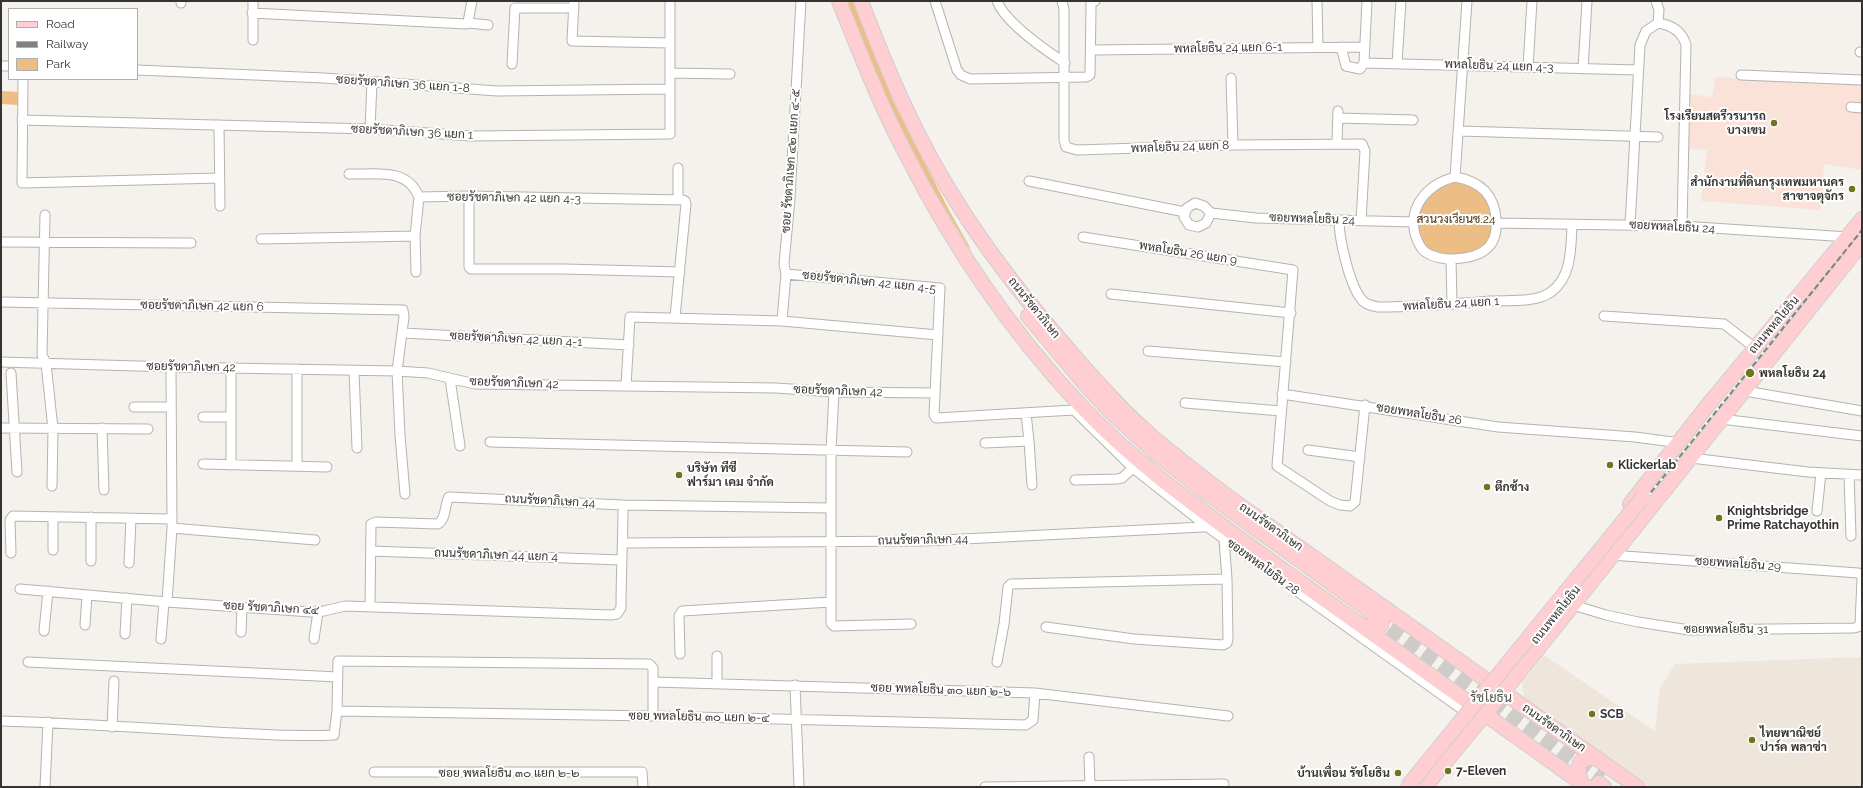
<!DOCTYPE html>
<html>
<head>
<meta charset="utf-8">
<style>
  body { margin:0 }
  #map { position:relative; width:1863px; height:788px; overflow:hidden; background:#f5f1ed; font-family:Raleway,sans-serif }
  canvas { display:block }
  .frame { position:absolute; inset:0; border:2px solid #353432; pointer-events:none }
  .legend { position:absolute; left:8px; top:8px; width:130px; height:72px; box-sizing:border-box; background:#fff; border:1px solid #aeaead; margin:0; padding:5px 7px; list-style:none; font-size:12px; color:#353432 }
  .legend li { display:flex; align-items:center; gap:8px; height:20px }
  .legend b { width:20px; border:1px solid #aeaead }
</style>
</head>
<body>
<div id="map">
<canvas width="1863" height="788"></canvas>
<div class="frame"></div>
<ul class="legend">
<li><b style="height:5px;background:#feced3"></b>Road</li>
<li><b style="height:5px;background:#82807d"></b>Railway</li>
<li><b style="height:11px;background:#edbd86"></b>Park</li>
</ul>
</div>
<script>
const ctx = document.querySelector('canvas').getContext('2d');
ctx.lineJoin = 'round';
function fill(path, color) { ctx.fillStyle = color; ctx.fill(path, 'evenodd'); }
function strokePath(path, color, width, dash) { ctx.strokeStyle = color; ctx.lineWidth = width; ctx.lineCap = dash ? 'butt' : 'round'; ctx.setLineDash(dash || []); ctx.stroke(path); }
function drawText(font, color, halo, rows, align = 'center') {
  ctx.font = font + ' Raleway,Sarabun,sans-serif'; ctx.lineWidth = 4; ctx.setLineDash([]); ctx.textBaseline = 'middle'; ctx.strokeStyle = halo; ctx.fillStyle = color; for (const [text, x, y, turn = 0] of rows) {
    ctx.save(); ctx.translate(x, y); ctx.rotate((+turn || 0) * Math.PI / 180); ctx.textAlign = isNaN(turn) ? turn : align; if (halo) ctx.strokeText(text, 0, 0); ctx.fillText(text, 0, 0); ctx.restore();
  }
}
fill(new Path2D(`
  M1544,655l111,76 5,-43 15,-24 187,-7v130h-213l-125,-90 -2,-14z`), '#eee5db');
fill(new Path2D(`
  M1716,77l146,7v86l-38,-6 -3,46 -120,-9 6,-51 -21,-1 2,-55 24,3z`), '#fae2d8');
fill(new Path2D(`
  M845,1h8l41,102 56,109 22,39 -5,-6 -64,-105z
  M1,91l18,1v13l-18,-1z
  M1449,178l34,11 13,34 -4,19 -12,11 -34,6 -26,-13 -6,-20 3,-18z`), '#edbd86');
strokePath(new Path2D(`
  M1374,614l231,161
  M1368,622l231,161`), '#cfcbc8', 14, [14, 7]);
const minor = new Path2D(`
  M253,1v39
  M574,1l-2,40 98,2
  M935,1l22,69 4,5 9,4 116,-2 4,-2 1,-65v-7l4,-2
  M997,1c8,21 48,49 68,62
  M1062,1l2,8v131l2,7 11,3 156,-5 129,-1 3,7 -4,70
  M1317,1l1,46
  M1367,1l-3,62 274,7
  M1656,1l3,9 -1,13
  M181,3v-2
  M252,13l214,11 2,-2 4,-21
  M468,23l20,2
  M1658,23c14,2 24,8 28,22l-4,181
  M1341,47l5,19 14,3 4,-6
  M1091,50l273,-3
  M1860,52h2
  M1397,63l4,-62
  M512,64l3,-56h59
  M1,66h8
  M1528,67l4,-66
  M1583,69l4,-68
  M137,70l187,8 173,13 173,-2
  M670,73l60,1
  M1741,75l121,5
  M1231,78l2,67
  M23,79l-1,104 197,-5
  M1851,107l11,1
  M1338,118l75,2
  M22,120l348,9 101,7 199,-2v-133
  M219,125l1,81
  M370,129l2,-47
  M1459,131l199,6
  M1337,143l1,-32
  M678,168v32
  M349,174c28,1 58,-7 70,23
  M1455,177c12,2 22,6 30,14 13,14 17,47 0,59 -10,8 -26,9 -38,9 -9,-1 -19,-3 -25,-10 -21,-32 0,-64 33,-72z
  M1455,177l12,-176
  M1029,181l156,31
  M469,196v71l2,2h93l116,3
  M1195,203l9,3 7,7 -5,10 -8,4 -9,-2 -5,-8 3,-9z
  M1211,213l45,5 158,4
  M45,215l-3,140 4,8 7,66 -1,57
  M1339,220c0,19 11,68 24,81 4,4 9,5 15,6 37,0 75,-3 113,-6 18,-1 45,2 60,-9 21,-15 20,-45 21,-68
  M1496,223l186,3 166,11
  M1630,225l10,-180 6,-14 12,-8
  M415,236l1,36
  M1083,237l210,33 -16,196 53,35 10,4 10,1 5,-4 10,-97
  M261,239l154,-3 4,-39 50,-1 214,4 2,1 1,3 -11,113
  M1,242l190,1
  M1451,259l1,45
  M786,274l154,14 -6,127 2,3 138,-8 4,-3
  M1111,294l180,19
  M1,302l402,8 1,7 -7,54 3,64 5,59
  M1604,316l120,8 31,24
  M782,321l4,-47 -2,-10 6,-66 11,-197
  M403,333l226,12
  M1148,351l138,11
  M1,362l170,5 226,4 31,2 47,11 301,4 58,4 101,1
  M231,368v97
  M354,371l3,77
  M11,373l6,99
  M450,379l10,67
  M626,386l4,-69 152,4 156,14
  M1745,391l117,20
  M1282,394l216,33 137,10 45,6
  M1185,403l96,8
  M134,407h37
  M1074,410l59,58 76,60 254,182
  M1026,413l3,28 3,44
  M203,417h28
  M1721,419l141,17
  M1,428l147,1
  M102,428l2,62
  M490,442l417,10
  M985,443l44,-2
  M1308,450l52,7
  M1691,458l117,14 54,3
  M203,464l124,3
  M297,466v-97
  M1849,474l2,62
  M1075,480l42,-1 5,-1 11,-10
  M1817,511l4,-38
  M53,517v33
  M172,528l143,12
  M624,543l300,-2 299,-15 4,53 1,60 -1,4 -4,2 -89,-6 -88,-12
  M371,551l250,9
  M11,553l-1,-33 3,-4 159,3
  M1611,555l247,18 4,3
  M91,561v-44
  M129,563l2,-44
  M20,589l147,13 144,10 13,-1 21,-5 266,9 6,-1 4,-6c0,-34 2,-68 2,-103
  M167,602l5,-74 -1,-161
  M831,602v21l3,3 77,-2
  M1573,605l33,10 32,7 51,8 165,-2 4,-1 2,-3 2,-45
  M370,607l1,-83 5,-2 62,2c9,-6 6,-19 11,-27l174,8 208,3
  M85,625l2,-30
  M44,631l4,-40
  M241,632l1,-24
  M125,634l2,-36
  M161,639l3,-37
  M314,639l4,-27
  M680,654l-1,-38 3,-5 149,-9v-152l3,-58
  M717,656v27
  M28,662l310,15
  M997,662l7,-38 4,-37 3,-3 216,-5
  M653,682l382,11 193,23
  M795,685l4,102
  M337,711l316,5 373,9 7,-5 2,-27
  M1,721c72,2 143,7 215,11 39,2 79,5 118,3l3,-24 1,-50 311,3 4,4v48
  M112,727l2,-46
  M1089,757l1,28
  M374,772h268l1,15
  M45,787l3,-65
  M985,787l239,-3`);
const primary = new Path2D(`
  M839,1c21,52 41,104 67,153 46,91 104,176 174,251 59,63 130,111 199,162 102,74 205,147 308,220
  M861,1c27,71 57,142 99,206 27,43 59,84 92,123 30,36 61,72 96,103 25,22 52,42 79,63l410,291
  M1028,316l60,72 24,25 45,41 47,37 170,123
  M1630,504l82,-104 150,-181
  M1360,625l15,3 6,-3 3,-10 -5,-11
  M1581,783c-4,-17 -5,-26 16,-25
  M1599,783l5,4
  M1425,787l92,-112 345,-432`);
strokePath(minor, '#b6b3af', 11);
strokePath(primary, '#cfcece', 16);
strokePath(minor, '#fff', 9);
strokePath(primary, '#feced3', 14);
strokePath(new Path2D(`
  M1414,787l448,-557`), '#82807d', 2, [6, 3]);
const primaryBridge = new Path2D(`
  M1407,787l236,-290`);
strokePath(primaryBridge, '#cfcece', 16, []);
strokePath(primaryBridge, '#feced3', 14);
for (const [x, y, r, color] of [
  [1774,123,4,"#6f751e"],
  [1852,189,4,"#6f751e"],
  [1750,373,5,"#6f751e"],
  [1610,465,4,"#6f751e"],
  [679,475,4,"#6f751e"],
  [1487,487,4,"#6f751e"],
  [1719,518,4,"#6f751e"],
  [1592,714,4,"#6f751e"],
  [1752,740,4,"#6f751e"],
  [1448,771,4,"#6f751e"],
  [1398,773,4,"#6f751e"]
]) { const dot = new Path2D(); dot.arc(x, y, r, 0, 2 * Math.PI); ctx.fillStyle = color; ctx.fill(dot); strokePath(dot, '#fff', 1.5); }
drawText('12px', '#353432', '#fff', [
  ["พหลโยธิน 24 แยก 6-1",1228,48,-1],
  ["พหลโยธิน 24 แยก 4-3",1499,66,2],
  ["ซอยรัชดาภิเษก 36 แยก 1-8",403,84,4],
  ["ซอยรัชดาภิเษก 36 แยก 1",412,132,3],
  ["พหลโยธิน 24 แยก 8",1180,147,-2],
  ["ซอย รัชดาภิเษก ๔๒ แยก ๔-๕",791,161,-86],
  ["ซอยรัชดาภิเษก 42 แยก 4-3",514,198,1],
  ["ซอยพหลโยธิน 24",1312,219,2],
  ["ซอยพหลโยธิน 24",1672,227,3],
  ["พหลโยธิน 26 แยก 9",1188,253,9],
  ["ซอยรัชดาภิเษก 42 แยก 4-5",869,282,6],
  ["พหลโยธิน 24 แยก 1",1451,304,-3],
  ["ซอยรัชดาภิเษก 42 แยก 6",202,306,1],
  ["ถนนรัชดาภิเษก",1034,308,51],
  ["ถนนพหลโยธิน",1774,325,-50],
  ["ซอยรัชดาภิเษก 42 แยก 4-1",516,339,3],
  ["ซอยรัชดาภิเษก 42",191,367,1],
  ["ซอยรัชดาภิเษก 42",514,383,2],
  ["ซอยรัชดาภิเษก 42",838,391,2],
  ["ซอยพหลโยธิน 26",1419,414,9],
  ["ถนนรัชดาภิเษก 44",550,501,3],
  ["ถนนรัชดาภิเษก",1271,527,35],
  ["ถนนรัชดาภิเษก 44",923,540,-1],
  ["ถนนรัชดาภิเษก 44 แยก 4",496,555,2],
  ["ซอยพหลโยธิน 29",1738,564,4],
  ["ซอยพหลโยธิน 28",1263,567,36],
  ["ซอย รัชดาภิเษก ๔๔",271,608,3],
  ["ถนนพหลโยธิน",1556,615,-51],
  ["ซอยพหลโยธิน 31",1726,629],
  ["ซอย พหลโยธิน ๓๐ แยก ๒-๖",941,690,2],
  ["ซอย พหลโยธิน ๓๐ แยก ๒-๔",699,717,1],
  ["ถนนรัชดาภิเษก",1554,728,35],
  ["ซอย พหลโยธิน ๓๐ แยก ๒-๒",509,773]
]);
drawText('bold 12px', '#353432', '#fff', [
  ["โรงเรียนสตรีวรนารถ",1766,116,"right"],
  ["บางเขน",1766,130,"right"],
  ["สำนักงานที่ดินกรุงเทพมหานคร",1844,182,"right"],
  ["สาขาจตุจักร",1844,196,"right"],
  ["พหลโยธิน 24",1759,373],
  ["Klickerlab",1618,465],
  ["บริษัท ทีซี",687,468],
  ["ฟาร์มา เคม จำกัด",687,482],
  ["ตึกช้าง",1495,487],
  ["Knightsbridge",1727,511],
  ["Prime Ratchayothin",1727,525],
  ["SCB",1600,714],
  ["ไทยพาณิชย์",1760,733],
  ["ปาร์ค พลาซ่า",1760,747],
  ["7-Eleven",1456,771],
  ["บ้านเพื่อน รัชโยธิน",1390,773,"right"]
], 'left');
drawText('12px', '#472c06', '#fff', [
  ["สวนวงเวียนซ.24",1456,219]
]);
drawText('13px', '#55524f', '#fff', [
  ["รัชโยธิน",1491,698]
]);
</script>
</body>
</html>
